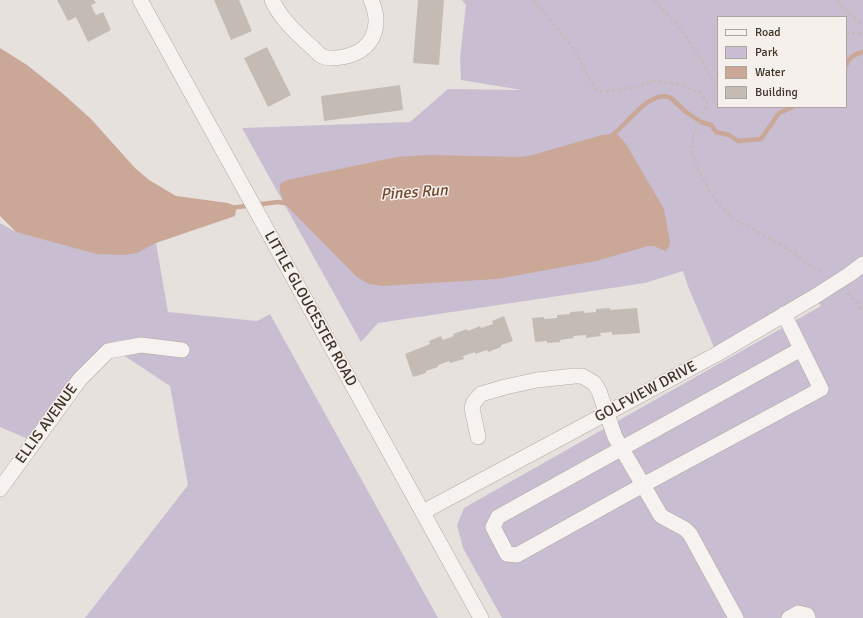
<!DOCTYPE html>
<html>
<head>
<meta charset="utf-8">
<style>
  body { margin:0 }
  #map { position:relative; width:863px; height:618px; overflow:hidden; background:#e7e1dd; font-family:Signika,sans-serif }
  canvas { display:block }
  .legend { position:absolute; left:717px; top:16px; width:130px; height:92px; box-sizing:border-box; background:#f5f0ec; border:1px solid #aca49d; margin:0; padding:5px 7px; list-style:none; font-size:12px; color:#3e3126 }
  .legend li { display:flex; align-items:center; gap:8px; height:20px }
  .legend b { width:20px; border:1px solid #aca49d }
</style>
</head>
<body>
<div id="map">
<canvas width="863" height="618"></canvas>
<ul class="legend">
<li><b style="height:5px;background:#f6f2ef"></b>Road</li>
<li><b style="height:11px;background:#c9bdd2"></b>Park</li>
<li><b style="height:11px;background:#caa796"></b>Water</li>
<li><b style="height:11px;background:#c4bbb4"></b>Building</li>
</ul>
</div>
<script>
const ctx = document.querySelector('canvas').getContext('2d');
ctx.lineJoin = 'round';
function fill(path, color) { ctx.fillStyle = color; ctx.fill(path, 'evenodd'); }
function strokePath(path, color, width, dash) { ctx.strokeStyle = color; ctx.lineWidth = width; ctx.lineCap = dash ? 'butt' : 'round'; ctx.setLineDash(dash || []); ctx.stroke(path); }
function drawText(font, color, halo, rows, align = 'center') {
  ctx.font = font + ' Signika,sans-serif'; ctx.lineWidth = 3; ctx.setLineDash([]); ctx.textBaseline = 'middle'; ctx.strokeStyle = halo; ctx.fillStyle = color; for (const [text, x, y, turn = 0] of rows) {
    ctx.save(); ctx.translate(x, y); ctx.rotate((+turn || 0) * Math.PI / 180); ctx.textAlign = isNaN(turn) ? turn : align; if (halo) ctx.strokeText(text, 0, 0); ctx.fillText(text, 0, 0); ctx.restore();
  }
}
fill(new Path2D(`
  M462,0h401v618h-361l-39,-70 -6,-23 7,-17 357,-202 -7,-9 -97,57 -28,-65 -6,-18 -38,12 -267,40 -17,19 -119,-214 168,-6 38,-33 74,1 -61,-10 -1,-22 6,-53zM718,17h128v90h-128z
  M0,223l16,9 140,11 12,69 89,9 13,-7 168,304h-353l103,-133 -18,-99 -56,-37 -81,92 -33,-14z`), '#c9bdd2');
fill(new Path2D(`
  M0,48l27,17 34,27 30,27 44,49 14,12 27,16 52,7 7,3 1,4 -1,6 -79,27 -19,10 -13,2 -27,-1 -81,-22 -16,-16z
  M613,134l5,1 8,9 38,65 6,33 -1,5 -4,4 -11,-5h-6l-52,15 -99,18 -115,7 -13,-2 -12,-7 -70,-71c-5,-7 -8,-13 -7,-22l7,-4 110,-23 33,-2 90,2 9,-1 73,-21z`), '#caa796');
strokePath(new Path2D(`
  M846,65c4,-9 8,-10 17,-13
  M610,137c14,-9 41,-50 61,-39l15,14 15,10 10,3 5,7 13,3 9,6 23,-2 18,-26 14,-6
  M230,208l48,-6 12,2`), '#caa796', 4.5);
fill(new Path2D(`
  M57,0h37l2,3 -5,2 5,10 7,-3 8,18 -23,12 -12,-25 -8,4z
  M214,0h25l13,31 -21,9z
  M418,0h26l-5,65 -26,-2z
  M267,47l24,48 -23,12 -24,-49z
  M400,85l3,25 -79,11 -3,-25z
  M610,308v2l27,-2 3,25 -28,2v-3l-12,1 1,3 -8,1 -7,1v-3l-13,1 1,2 -14,2v2l-13,1v-2l-12,1 -3,-24 12,-1v2l13,-1v-3l13,-1v-2l14,-1v2l12,-1v-3z
  M504,316l9,25 -12,4v2l-13,5 -1,-2 -12,4v-2l-12,4 1,3 -14,4 -1,-2 -5,2 -6,2v2l-12,4v2l-13,4 -8,-23 25,-10 -1,-3 12,-5 2,4 11,-4 -1,-2 14,-5 1,2 12,-5 1,2 12,-4 -1,-3z`), '#c4bbb4');
const minor = new Path2D(`
  M140,0l341,618
  M272,0c9,19 25,34 41,48 3,3 6,7 9,8 5,3 16,2 21,1 30,-6 40,-30 28,-57
  M478,437l-6,-29 2,-6 7,-8 24,-7 32,-7 38,-4h7l12,7 5,8 16,46 28,48 178,-96 -37,-75
  M0,489l80,-110 28,-28 33,-6 41,5
  M423,512l294,-158 97,-57 36,-23 13,-10
  M736,618l-46,-84 -5,-5 -24,-13 -18,-31 -126,70 -10,-1 -14,-27 5,-10 303,-168
  M789,618l9,-5 9,2 1,3`);
strokePath(minor, '#b1a9a2', 16);
strokePath(new Path2D(`
  M534,0l40,49 17,33 8,10 38,-5 17,-6 24,3 23,9 7,11 -14,29 -2,18 5,17 15,27 20,23 45,24 46,32
  M654,0l28,30 36,57
  M837,0l5,7 21,18
  M846,33h17
  M848,293l15,18`), '#c2bcb7', 2.5, [3, 3]);
strokePath(minor, '#f6f2ef', 15);
drawText('15px', '#3e3126', '#f5f0ec', [
  ["LITTLE GLOUCESTER ROAD",310,309,61],
  ["GOLFVIEW DRIVE",646,392,-28],
  ["ELLIS AVENUE",47,424,-54]
]);
drawText('italic 16px', '#74482e', '#f5f0ec', [
  ["Pines Run",414,193,-4]
]);
</script>
</body>
</html>
